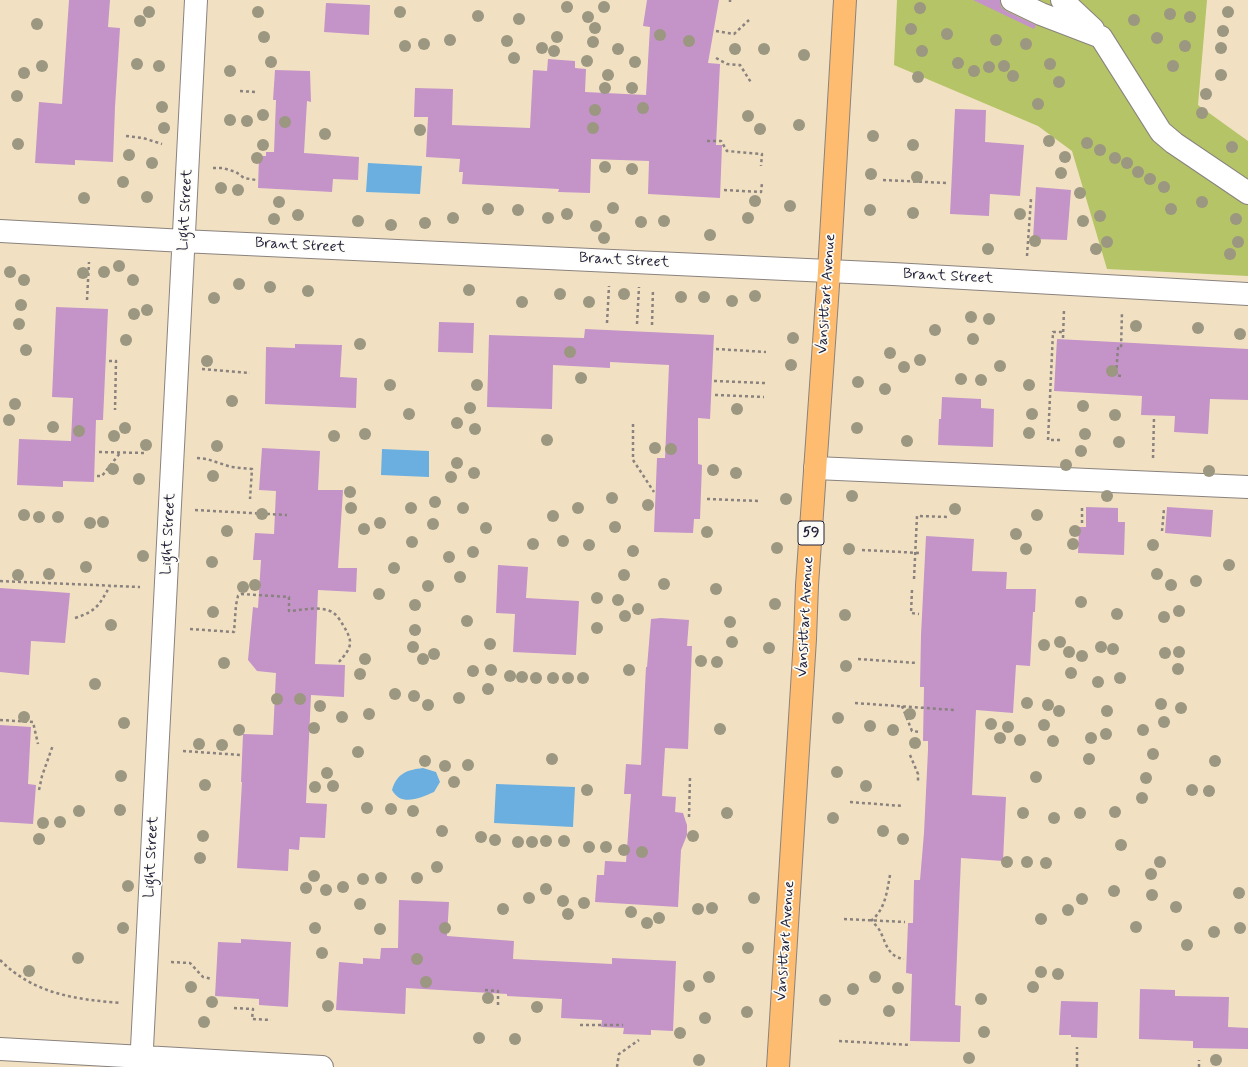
<!DOCTYPE html>
<html>
<head>
<meta charset="utf-8">
<style>
  body { margin:0 }
  canvas { display:block; background:#f1e1c2 }
</style>
</head>
<body>
<canvas width="1248" height="1067"></canvas>
<script>
const ctx = document.querySelector('canvas').getContext('2d');
ctx.lineJoin = 'round';
function fill(path, color) { ctx.fillStyle = color; ctx.fill(path, 'evenodd'); }
function strokePath(path, color, width, dash) { ctx.strokeStyle = color; ctx.lineWidth = width; ctx.lineCap = dash ? 'butt' : 'round'; ctx.setLineDash(dash || []); ctx.stroke(path); }
function drawText(font, color, halo, rows, align = 'center') {
  ctx.font = font + ' Mynerve,sans-serif'; ctx.lineWidth = 3.5; ctx.setLineDash([]); ctx.textBaseline = 'middle'; ctx.strokeStyle = halo; ctx.fillStyle = color; for (const [text, x, y, turn = 0] of rows) {
    ctx.save(); ctx.translate(x, y); ctx.rotate((+turn || 0) * Math.PI / 180); ctx.textAlign = isNaN(turn) ? turn : align; if (halo) ctx.strokeText(text, 0, 0); ctx.fillText(text, 0, 0); ctx.restore();
  }
}
fill(new Path2D(`
  M897,0h310l-9,105 50,36v135l-141,-7 -35,-118 -34,-25 -144,-61z`), '#b5c467');
fill(new Path2D(`
  M368,163l54,3 -2,28 -54,-2z
  M382,449l47,2v26l-48,-2z
  M423,768l13,4 4,10 -6,10c-14,6 -33,15 -42,-2 5,-17 15,-20 31,-22z
  M496,784l79,3 -2,40 -79,-4z`), '#6aafe0');
fill(new Path2D(`
  M69,0h41l-2,27 12,1 -5,79 -2,55 -38,-2v5l-40,-2 4,-61 23,2z
  M647,0h72l-11,63 12,1 -4,81h6l-2,53 -72,-4 1,-33 -58,-2 -1,34 -32,-1 1,-3 -97,-5 1,-12h-4l1,-13 -34,-2 2,-40h-14l1,-29 38,1 -1,36 78,3 3,-58 14,1 1,-12 27,2v7l11,1 -1,23 61,3 4,-68 -7,-1z
  M973,0h27l1,7 5,4 30,14 -2,4z
  M326,3l44,2 -1,30 -45,-3z
  M275,70l35,1 1,31 -4,-1 -3,52 55,4 -1,23 -25,-1 -1,13 -74,-4 1,-32h7v-4h8l2,-52h-3z
  M955,109l31,1 -1,32 39,3 -4,51 -30,-2 -1,22 -39,-2z
  M1036,187l35,3 -4,50 -34,-1z
  M56,307l52,2 -5,111h-7l-2,62 -31,-1v6l-46,-2 2,-46 52,2 2,-43 -21,-1z
  M439,322l35,1 -1,30 -35,-1z
  M585,329l129,6 -4,84 -12,-1v46l4,1 -2,54h-6l-1,14 -39,-1 3,-74h8l4,-93 -59,-3v6l-57,-3 -1,44 -65,-2 2,-72 95,3z
  M1057,339l191,10v51l-38,-1 -2,35 -34,-2 1,-16 -34,-1 1,-19 -88,-5z
  M295,344l47,1 -2,32 17,1 -1,30 -91,-4 1,-57 29,1z
  M942,397l39,2v9l13,1 -1,38 -55,-2 1,-26h2z
  M262,448l58,3 -2,39h25l-5,78h19l-1,24 -38,-2 -3,74 30,1 -1,32 -33,-2 -5,108 21,1 -2,34 -25,-1 -1,13 -10,-1 -1,22 -51,-3 5,-86h-1l2,-48 30,1 3,-62 -19,-2 -9,-11 5,-53 5,1 3,-48h-8l2,-27 19,1 2,-43 -17,-1z
  M1086,507l32,1v14h7l-1,33 -46,-2 1,-26h7z
  M1167,507l46,3 -2,27 -46,-4z
  M926,536l48,3 -2,32 35,1 -1,17h30l-1,23h-2l-3,54 -14,-1 -3,48 -37,-3 -4,85 34,2 -3,64 -42,-3 -6,147 6,1 -1,36 -50,-1 2,-67 -6,-1 2,-50h5l1,-43h6l4,-47 4,-83v-9h-5l1,-54h-4l1,-52z
  M498,565l30,2 -2,31 53,3 -3,54 -63,-3 2,-38 -19,-1z
  M0,588l70,5 -5,50 -34,-2 -2,34 -29,-3z
  M661,618l28,2 -2,26h5l-4,103 -23,-1 -3,48 14,1 -1,15 8,1 4,12v10l-6,15 -3,57 -83,-5 2,-27h7l1,-14 21,1 5,-68h-7l2,-30 15,1 5,-98h1l4,-48z
  M0,725l31,2 -3,57 8,1 -3,39 -33,-2z
  M399,900l50,2 -2,34 67,5 -1,18 99,5v-6l64,3 -3,70 -22,-1v5l-28,-1 1,-6 -23,-1 1,-7 -41,-2 1,-19 -55,-3v-2l-101,-6 -1,26 -69,-4 3,-48 24,2v-6l17,1 1,-11h17z
  M241,939l50,3 -3,65 -29,-2v-6l-44,-3 3,-54 23,1z
  M1140,989l35,1v6l54,1 -1,30 20,1v21l-55,-1v-7l-54,-2z
  M1061,1001l37,1 -1,36 -26,-1v-2h-12z`), '#c494c9');
const minor = new Path2D(`
  M1012,0l29,14 60,23 60,95 13,11 74,50
  M1062,0l31,29
  M0,231l203,11 690,32 355,20
  M815,468l433,19
  M0,1049l322,18
  M141,1067l55,-1067`);
const major = new Path2D(`
  M778,1067l27,-428 2,-54 22,-314 16,-271`);
strokePath(minor, '#8a827e', 24);
strokePath(major, '#8a827e', 24);
strokePath(new Path2D(`
  M730,2v-2
  M716,31l18,3 15,-14
  M716,58l11,6 13,1 12,19
  M240,91l15,1
  M126,136l17,2 19,6
  M707,141h14l6,10 35,3 -1,12
  M213,168h10l13,4 8,6 12,2
  M883,180l64,3
  M724,190l37,2 1,-9
  M1027,256l4,-57
  M87,300l2,-38
  M607,323l2,-37
  M637,324l2,-37
  M652,325l1,-36
  M1063,338l1,-29
  M716,349l50,3
  M109,361h7l-1,49
  M202,369l48,4
  M1121,376l-5,-1 2,-27h3l1,-36
  M714,381l51,2
  M715,395l49,2
  M633,424v36l21,32
  M1060,440h-12l5,-108h10
  M99,452l47,1
  M197,458l10,1 24,8 21,2 -2,30
  M1153,458l1,-40
  M97,476h5l18,-23
  M707,499l52,2
  M195,510l92,5
  M1082,523v-18
  M1162,531l2,-22
  M862,550l58,3
  M914,579l3,-63 32,1
  M0,581l140,6
  M912,590l-1,23 8,1
  M75,618c22,-7 24,-13 35,-32
  M190,629l44,3 2,-27 2,-9 3,-2 48,3v14c14,-1 28,-5 41,0 6,2 10,9 13,14 11,18 9,22 -5,38
  M858,659l59,4
  M855,703l99,7
  M902,706l10,25 8,1
  M0,720l33,2 5,22
  M183,751l58,4
  M910,755l8,19v7
  M39,790l3,-14 11,-31
  M850,802l53,4
  M689,817l1,-40
  M890,875c-3,17 -5,34 -18,45 2,4 6,7 8,11 6,12 8,26 24,28
  M844,919l61,3
  M0,960c34,34 74,39 120,43
  M171,962l19,1 13,14 9,2
  M485,990l13,1v17
  M234,1008l19,1 -1,10 19,1
  M580,1025h43
  M839,1041l72,4
  M617,1067l2,-13 20,-14
  M1077,1067v-20
  M1199,1067v-7`), '#8a827e', 2.5, [3, 3]);
strokePath(minor, '#fff', 22);
strokePath(major, '#fdbc6f', 22);
ctx.fillStyle = '#9b9780';
for (const [x, y] of [
  [567,7],
  [604,7],
  [920,8],
  [149,12],
  [258,12],
  [400,12],
  [1228,12],
  [1170,14],
  [478,16],
  [588,17],
  [1190,17],
  [519,19],
  [1134,20],
  [140,21],
  [37,24],
  [595,28],
  [911,29],
  [1223,31],
  [947,34],
  [660,35],
  [264,37],
  [557,37],
  [1157,38],
  [450,40],
  [996,40],
  [507,41],
  [689,41],
  [593,42],
  [424,44],
  [1026,44],
  [405,46],
  [1185,46],
  [542,48],
  [1221,48],
  [618,49],
  [735,49],
  [764,49],
  [554,51],
  [922,51],
  [804,55],
  [514,58],
  [587,61],
  [271,62],
  [635,62],
  [958,63],
  [137,64],
  [1050,64],
  [42,66],
  [159,66],
  [1004,66],
  [1173,66],
  [989,67],
  [230,71],
  [974,71],
  [24,73],
  [608,75],
  [1221,75],
  [1013,76],
  [918,77],
  [1059,82],
  [605,88],
  [632,88],
  [1206,94],
  [17,96],
  [1038,104],
  [162,107],
  [643,108],
  [595,110],
  [1202,113],
  [263,115],
  [748,116],
  [230,120],
  [247,121],
  [285,122],
  [799,125],
  [164,128],
  [593,128],
  [760,129],
  [420,130],
  [325,134],
  [873,136],
  [1049,141],
  [1087,143],
  [18,144],
  [263,145],
  [913,145],
  [1232,147],
  [1100,150],
  [129,155],
  [1065,157],
  [257,158],
  [1115,158],
  [152,163],
  [1127,163],
  [605,167],
  [632,169],
  [1138,172],
  [1061,173],
  [871,174],
  [917,177],
  [1150,179],
  [123,182],
  [1164,187],
  [221,188],
  [238,190],
  [1080,193],
  [147,197],
  [84,198],
  [755,201],
  [279,202],
  [1202,202],
  [790,206],
  [613,208],
  [488,209],
  [1171,209],
  [518,210],
  [870,210],
  [913,213],
  [567,214],
  [1020,214],
  [298,215],
  [1100,216],
  [453,218],
  [548,218],
  [748,218],
  [274,219],
  [1236,219],
  [358,221],
  [664,221],
  [1083,221],
  [641,222],
  [425,223],
  [391,225],
  [596,226],
  [710,235],
  [604,238],
  [1035,241],
  [1107,242],
  [1238,242],
  [988,249],
  [1096,249],
  [1230,254],
  [119,266],
  [10,272],
  [104,272],
  [83,273],
  [24,280],
  [133,280],
  [239,284],
  [270,287],
  [469,290],
  [308,291],
  [560,294],
  [624,294],
  [755,296],
  [681,297],
  [704,297],
  [214,298],
  [732,301],
  [522,302],
  [589,302],
  [21,305],
  [147,310],
  [134,314],
  [971,317],
  [989,319],
  [19,324],
  [1136,326],
  [1198,328],
  [935,330],
  [1240,334],
  [793,338],
  [973,339],
  [126,340],
  [360,344],
  [26,350],
  [570,352],
  [890,353],
  [920,360],
  [207,361],
  [791,365],
  [1000,366],
  [904,367],
  [1112,371],
  [581,378],
  [961,379],
  [981,380],
  [858,382],
  [390,385],
  [477,385],
  [1029,385],
  [885,389],
  [232,401],
  [15,404],
  [1083,406],
  [470,408],
  [737,409],
  [409,414],
  [1032,414],
  [1115,415],
  [9,420],
  [457,423],
  [53,427],
  [125,428],
  [857,428],
  [475,429],
  [79,431],
  [1029,433],
  [365,434],
  [1085,434],
  [114,436],
  [334,436],
  [547,440],
  [907,441],
  [1119,442],
  [146,445],
  [217,446],
  [655,448],
  [671,449],
  [1081,451],
  [457,463],
  [1066,465],
  [113,469],
  [713,470],
  [1209,471],
  [474,473],
  [736,473],
  [213,476],
  [451,477],
  [139,479],
  [350,492],
  [852,496],
  [1107,496],
  [612,498],
  [786,499],
  [435,502],
  [648,505],
  [351,508],
  [411,508],
  [463,508],
  [578,508],
  [955,509],
  [262,514],
  [24,515],
  [1037,515],
  [553,516],
  [39,517],
  [58,517],
  [103,522],
  [90,523],
  [380,523],
  [433,524],
  [615,527],
  [486,528],
  [364,529],
  [227,531],
  [1075,531],
  [707,532],
  [1016,534],
  [563,541],
  [412,542],
  [533,544],
  [1073,544],
  [589,545],
  [1153,545],
  [777,548],
  [849,549],
  [1026,549],
  [633,551],
  [473,552],
  [143,556],
  [449,557],
  [212,562],
  [1229,565],
  [86,567],
  [394,568],
  [49,574],
  [1157,574],
  [18,575],
  [624,575],
  [460,577],
  [1196,581],
  [664,584],
  [255,585],
  [1171,585],
  [428,586],
  [243,587],
  [716,589],
  [379,594],
  [597,598],
  [618,600],
  [1081,602],
  [775,604],
  [415,605],
  [638,609],
  [1179,611],
  [213,612],
  [1117,614],
  [845,615],
  [625,616],
  [1164,617],
  [467,621],
  [730,622],
  [111,625],
  [597,628],
  [415,630],
  [732,642],
  [1060,642],
  [490,644],
  [1044,645],
  [413,647],
  [1101,647],
  [769,648],
  [1113,649],
  [1069,652],
  [1179,652],
  [1165,653],
  [434,654],
  [1082,656],
  [365,659],
  [423,659],
  [701,661],
  [717,662],
  [224,663],
  [846,666],
  [1178,669],
  [491,670],
  [629,670],
  [473,671],
  [1071,673],
  [360,674],
  [510,676],
  [522,677],
  [536,678],
  [553,678],
  [568,678],
  [583,678],
  [1120,678],
  [1098,682],
  [95,684],
  [488,689],
  [395,694],
  [414,696],
  [459,698],
  [277,699],
  [300,699],
  [1027,703],
  [1161,704],
  [428,705],
  [1048,705],
  [320,706],
  [1181,708],
  [1059,711],
  [1107,711],
  [369,714],
  [910,714],
  [24,717],
  [342,717],
  [838,718],
  [1164,722],
  [124,723],
  [991,724],
  [1044,725],
  [870,726],
  [1008,727],
  [314,728],
  [720,729],
  [239,730],
  [893,730],
  [1143,730],
  [1106,734],
  [1000,738],
  [1091,738],
  [1020,740],
  [1053,741],
  [915,743],
  [199,744],
  [222,745],
  [358,752],
  [1153,754],
  [552,759],
  [1089,759],
  [425,761],
  [1215,761],
  [468,765],
  [445,766],
  [837,772],
  [327,773],
  [121,776],
  [1036,777],
  [1146,778],
  [454,782],
  [205,785],
  [333,786],
  [866,786],
  [315,787],
  [587,790],
  [1192,790],
  [1209,791],
  [1142,798],
  [367,808],
  [391,809],
  [120,810],
  [79,811],
  [413,811],
  [1115,812],
  [727,813],
  [1023,813],
  [1080,813],
  [833,818],
  [1054,818],
  [60,822],
  [43,823],
  [442,831],
  [883,831],
  [203,836],
  [693,836],
  [481,837],
  [39,839],
  [903,839],
  [495,840],
  [546,841],
  [564,841],
  [518,842],
  [532,842],
  [1121,845],
  [589,847],
  [606,847],
  [624,850],
  [642,852],
  [200,858],
  [1007,862],
  [1027,862],
  [1160,862],
  [1046,863],
  [437,867],
  [1151,874],
  [314,876],
  [381,878],
  [417,878],
  [363,879],
  [128,886],
  [343,887],
  [306,888],
  [546,889],
  [326,890],
  [1114,891],
  [1239,893],
  [1152,895],
  [529,898],
  [754,898],
  [1082,899],
  [563,901],
  [584,903],
  [360,904],
  [1176,907],
  [712,908],
  [503,909],
  [698,909],
  [1068,910],
  [631,912],
  [568,914],
  [659,918],
  [1041,919],
  [647,923],
  [1136,927],
  [123,928],
  [315,928],
  [445,928],
  [1240,928],
  [380,929],
  [1214,932],
  [1187,945],
  [748,948],
  [322,953],
  [78,958],
  [417,959],
  [29,971],
  [1041,972],
  [1058,974],
  [709,977],
  [875,977],
  [426,982],
  [689,986],
  [191,987],
  [1033,987],
  [898,988],
  [853,989],
  [488,998],
  [981,999],
  [825,1000],
  [212,1002],
  [328,1006],
  [537,1007],
  [889,1011],
  [747,1012],
  [705,1018],
  [204,1022],
  [984,1032],
  [680,1033],
  [479,1038],
  [515,1039],
  [969,1058],
  [699,1060],
  [1216,1060]
]) { ctx.beginPath(); ctx.arc(x, y, 6, 0, 2 * Math.PI); ctx.fill(); }
for (const [x, y, w] of [
  [811,533,26]
]) { const box = new Path2D(); box.roundRect(x - w / 2, y - 12, w, 24, 3); ctx.fillStyle = '#fdfcf7'; ctx.fill(box); strokePath(box, '#22223b', 1); }
drawText('bold 14px', '#22223b', null, [
  ["59",811,533]
]);
drawText('15px', '#22223b', '#fdfcf7', [
  ["Light Street",186,210,-87],
  ["Brant Street",300,246,3],
  ["Brant Street",624,261,3],
  ["Brant Street",948,277,3],
  ["Vansittart Avenue",827,294,-86],
  ["Light Street",169,534,-87],
  ["Vansittart Avenue",806,617,-87],
  ["Light Street",152,857,-87],
  ["Vansittart Avenue",786,941,-86]
]);
</script>
</body>
</html>
